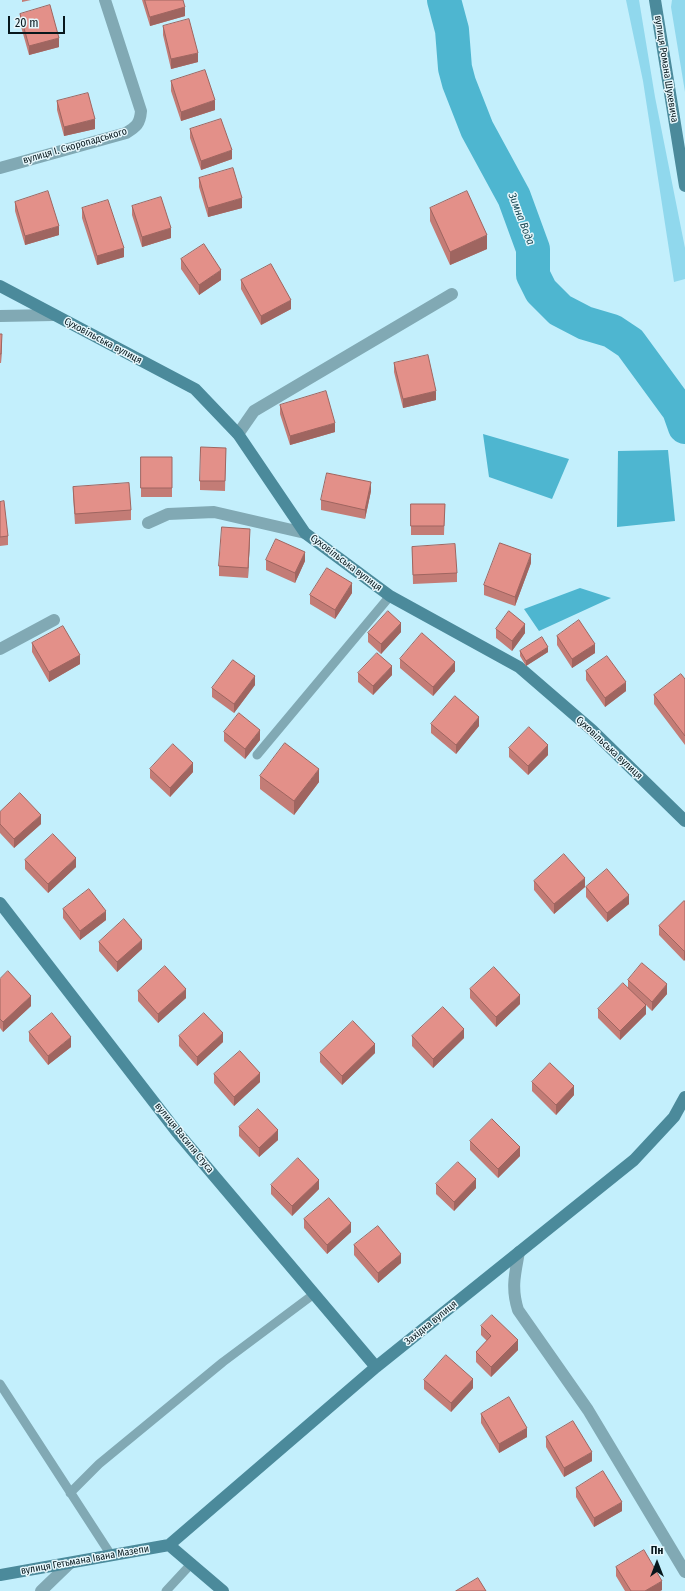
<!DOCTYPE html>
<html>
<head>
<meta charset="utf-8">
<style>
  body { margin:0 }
  #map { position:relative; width:685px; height:1591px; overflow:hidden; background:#c3effc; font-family:"Fira Sans Condensed",sans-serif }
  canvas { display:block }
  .north { position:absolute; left:637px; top:1543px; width:40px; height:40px; -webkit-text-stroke:3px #e6f7fc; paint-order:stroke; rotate:0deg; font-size:11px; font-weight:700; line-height:16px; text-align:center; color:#07171c }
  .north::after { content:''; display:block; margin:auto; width:14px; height:18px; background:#07171c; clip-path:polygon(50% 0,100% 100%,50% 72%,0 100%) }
  .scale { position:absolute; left:8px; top:16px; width:57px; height:18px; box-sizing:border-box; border:2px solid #07171c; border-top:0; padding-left:5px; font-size:12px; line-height:14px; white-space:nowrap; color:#07171c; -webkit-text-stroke:3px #e6f7fc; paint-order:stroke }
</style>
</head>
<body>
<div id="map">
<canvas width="685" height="1591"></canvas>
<div class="north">Пн</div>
<div class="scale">20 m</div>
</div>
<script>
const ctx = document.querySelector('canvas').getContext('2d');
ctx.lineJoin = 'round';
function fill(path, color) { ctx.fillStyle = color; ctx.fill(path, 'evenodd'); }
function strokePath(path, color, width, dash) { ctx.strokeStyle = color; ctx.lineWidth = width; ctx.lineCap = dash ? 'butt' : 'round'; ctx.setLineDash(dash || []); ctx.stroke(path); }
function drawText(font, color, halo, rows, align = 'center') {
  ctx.font = font + ' "Fira Sans Condensed",sans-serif'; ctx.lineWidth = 3; ctx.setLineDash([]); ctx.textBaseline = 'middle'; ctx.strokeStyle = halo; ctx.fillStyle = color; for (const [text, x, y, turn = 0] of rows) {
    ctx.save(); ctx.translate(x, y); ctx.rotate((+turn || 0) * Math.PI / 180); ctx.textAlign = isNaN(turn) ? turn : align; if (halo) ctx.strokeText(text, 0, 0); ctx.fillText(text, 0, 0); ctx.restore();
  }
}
fill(new Path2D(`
  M626,0h13l16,97 30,151v31l-11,3 -31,-201z
  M672,0h13v92l-14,-85z`), '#90d8ed');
fill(new Path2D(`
  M483,434l86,25 -17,40 -63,-22z
  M668,450l7,71 -58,6 1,-76z
  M580,588l31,10 -72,33 -15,-22z`), '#4eb6d0');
strokePath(new Path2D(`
  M444,0l8,30 3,38 4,15 18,46 37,68 19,52v26l8,16 19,19 25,13 27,8 18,12 49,67 6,17`), '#4eb6d0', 34);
strokePath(new Path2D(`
  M257,755l133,-159
  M0,1384l111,171
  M70,1493l29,-29 124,-102 91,-68
  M166,1591l26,-28`), '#81a9b4', 9);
strokePath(new Path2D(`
  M0,168l126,-35c10,-6 14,-9 15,-22l-36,-111
  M0,316l54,-1
  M238,434l16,-23 198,-117
  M148,523l20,-9 46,-2 91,21
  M0,649l54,-29
  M519,1252c-4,22 -8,36 -1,58l70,100 97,162
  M41,1591l29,-28`), '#81a9b4', 12);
strokePath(new Path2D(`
  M655,0l30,186
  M0,286l195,103 43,45 67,99 85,63 129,71 73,63 93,91
  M0,903l177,229 199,235
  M169,1545l207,-178 258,-207 40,-43 11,-20
  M169,1545l54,46
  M0,1575l169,-30`), '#4b8a9b', 12);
fill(new Path2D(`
  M22,0h9l-9,2z
  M142,0h41l2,16 -35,10z
  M20,14l39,33 -30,8 -9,-32z
  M163,26l35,36 -27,7 -8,-34z
  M171,81l44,29 -34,11 -10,-30z
  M57,101l38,28 -31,7 -7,-26z
  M190,129l42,30 -31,11 -11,-32z
  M199,178l43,30 -34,9 -9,-30z
  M15,202l44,33 -34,10 -10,-34z
  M132,206l39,32 -29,9 -10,-32z
  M82,208l42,49 -27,8 -15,-47z
  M430,208l57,41 -37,16 -20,-44z
  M181,259l40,21 -22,15 -18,-26z
  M241,280l50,29 -30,16 -20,-36z
  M0,334l2,9 -1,20h-1z
  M394,363l42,37 -33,8 -9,-36z
  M280,405l55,27 -45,13 -10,-31z
  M226,448l-1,43 -25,-1v-9z
  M141,457h31v40h-31z
  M73,487l58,23v10l-56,4 -2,-28z
  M371,491l-6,28 -44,-9v-10z
  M0,502l8,34v9l-8,1z
  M411,504h34l-1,31h-33z
  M250,538l-2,40 -29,-2v-10z
  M412,547l45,26v9l-44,2z
  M266,560l39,1 -10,22 -29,-13z
  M531,563l-16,43 -31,-11v-10z
  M352,593l-17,26 -25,-15v-9z
  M496,629l29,4 -13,18 -16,-13z
  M401,632l-20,22 -13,-12v-9z
  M557,636l38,17 -23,15 -15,-23z
  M32,643l48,21 -31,18 -17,-30z
  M520,651l28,1 -22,14 -6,-10z
  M400,659l55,12 -22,25 -33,-28z
  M586,671l40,20 -21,16 -19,-27z
  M358,673l34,2 -19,20 -15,-13z
  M685,679v66l-31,-41v-9z
  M255,685l-21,28 -22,-16v-9z
  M431,724l48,2 -23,28 -25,-21z
  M224,732l36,8 -15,19 -21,-18z
  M509,748l39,7 -20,20 -19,-18z
  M150,769l43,3 -23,25 -20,-19z
  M260,776l59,6 -25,33 -34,-26z
  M0,812l41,12 -27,24 -14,-15z
  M25,860l51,7 -28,26 -23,-24z
  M534,881l51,6 -31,27 -20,-24z
  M586,887l43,17 -22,18 -21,-25z
  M684,901v60l-25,-26v-9z
  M63,909l43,11 -26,20 -17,-22z
  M99,942l43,7 -25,23 -18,-21z
  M0,979l31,27 -28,26 -3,-4z
  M628,980l39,14 -15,17 -6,-6v9l-26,26 -22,-22v-9l30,-22z
  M470,989l50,15 -24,23 -26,-29z
  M138,991l48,7 -28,25 -20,-22z
  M29,1032l42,15 -23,18 -19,-24z
  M179,1036l44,6 -26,24 -18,-20z
  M412,1036l52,2 -31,30 -21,-22z
  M320,1053h55l-33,32 -22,-23z
  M214,1074l46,8 -26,24 -20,-23z
  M532,1082l42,13 -18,20 -24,-24z
  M239,1127l39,13 -19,17 -20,-21z
  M470,1141l50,15 -22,22 -28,-28z
  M436,1184l40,4 -22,23 -18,-17z
  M271,1185l48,4 -27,27 -21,-22z
  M304,1219l47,13 -24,22 -23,-26z
  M354,1245l47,18 -23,20 -24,-28z
  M481,1326l37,24 -27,27 -15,-15v-10l11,-11 -6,-6z
  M424,1380l49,8 -22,24 -27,-23z
  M481,1414l46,23 -28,16 -18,-30z
  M546,1437l46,24 -28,16 -18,-30z
  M576,1488l46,23 -28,16 -18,-30z
  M616,1567l46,23 -2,1h-35l-9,-15z`), '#c37c76');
fill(new Path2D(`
  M185,7v9l-35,10v-9z
  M59,38v9l-30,8v-9z
  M198,53v9l-27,7v-10z
  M215,100v10l-34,11v-9z
  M95,119v10l-31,7v-9z
  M232,150v9l-31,11v-9z
  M242,198v10l-34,9v-9z
  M59,226v9l-34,10v-9z
  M171,228v10l-29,9v-10z
  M487,235v14l-37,16v-13z
  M124,248v9l-27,8v-9z
  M221,270v10l-22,15v-10z
  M291,300v9l-30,16v-9z
  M2,334v9l-1,20v-9z
  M436,391v9l-33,8v-9z
  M335,423v9l-45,13v-9z
  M371,482v9l-6,28v-9z
  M250,529v9l-2,40v-10z
  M305,552v9l-10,22v-10z
  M531,554v9l-16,43v-9z
  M352,583v10l-17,26v-9z
  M401,623v9l-20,22v-10z
  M525,624v9l-13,18v-10z
  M595,644v9l-23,15v-9z
  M548,647v5l-22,14v-5z
  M80,655v9l-31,18v-10z
  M455,662v9l-22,25v-9z
  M392,666v9l-19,20v-9z
  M255,676v9l-21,28v-9z
  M626,682v9l-21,16v-9z
  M479,717v9l-23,28v-9z
  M260,730v10l-15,19v-10z
  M548,745v10l-20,20v-9z
  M193,763v9l-23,25v-9z
  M319,769v13l-25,33v-14z
  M41,815v9l-27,24v-9z
  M76,858v9l-28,26v-9z
  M585,878v9l-31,27v-10z
  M629,895v9l-22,18v-9z
  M106,911v9l-26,20v-9z
  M142,940v9l-25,23v-10z
  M684,951h1v9l-1,1z
  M667,984v10l-15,17v-9z
  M186,989v9l-28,25v-9z
  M520,995v9l-24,23v-10z
  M31,996v10l-28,26v-10z
  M646,1005v9l-26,26v-9z
  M464,1029v9l-31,30v-9z
  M223,1033v9l-26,24v-9z
  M71,1037v10l-23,18v-9z
  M375,1044v9l-33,32v-9z
  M260,1073v9l-26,24v-9z
  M574,1086v9l-18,20v-10z
  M278,1130v10l-19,17v-9z
  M520,1147v9l-22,22v-9z
  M476,1179v9l-22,23v-9z
  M319,1180v9l-27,27v-10z
  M351,1223v9l-24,22v-9z
  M401,1254v9l-23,20v-10z
  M518,1340v10l-27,27v-10z
  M473,1379v9l-22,24v-9z
  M527,1428v9l-28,16v-9z
  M592,1452v9l-28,16v-9z
  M622,1502v9l-28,16v-9z
  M662,1581v9l-2,1h-15z`), '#9f6560');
const building = new Path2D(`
  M145,0h38l2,7 -35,10z
  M50,5l9,33 -30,8 -9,-32z
  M189,19l9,34 -27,6 -8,-33z
  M205,70l10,30 -34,12 -10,-31z
  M88,93l7,26 -31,8 -7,-26z
  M221,119l11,31 -31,11 -11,-32z
  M233,168l9,30 -34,10 -9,-30z
  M48,191l11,35 -34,10 -10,-34z
  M467,191l20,44 -37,17 -20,-44z
  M161,197l10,31 -29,9 -10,-31z
  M108,200l16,48 -27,8 -15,-48z
  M204,244l17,26 -22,15 -18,-26z
  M271,264l20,36 -30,16 -20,-36z
  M0,334h2l-1,20h-1z
  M428,355l8,36 -33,8 -9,-36z
  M326,391l9,32 -45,13 -10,-31z
  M201,447l25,1 -1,33h-25z
  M141,457h31v31h-31z
  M327,473l44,9 -6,28 -44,-10z
  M129,483l2,27 -56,4 -2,-27z
  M4,501l4,35 -8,1v-35z
  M411,504h34l-1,22h-33z
  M222,527l28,2 -2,39 -29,-2z
  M276,539l29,13 -10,21 -29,-13z
  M500,543l31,11 -16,43 -31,-12z
  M455,544l2,29 -44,2 -1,-28z
  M327,568l25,15 -17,27 -25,-15z
  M388,611l13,12 -20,21 -13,-11z
  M509,611l16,13 -13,17 -16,-12z
  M579,620l16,24 -23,15 -15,-23z
  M63,626l17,29 -31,17 -17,-29z
  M422,633l33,29 -22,25 -33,-28z
  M542,637l6,10 -22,14 -6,-10z
  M377,653l15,13 -19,20 -15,-13z
  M607,656l19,26 -21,16 -19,-27z
  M233,660l22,16 -21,28 -22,-16z
  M681,674l4,5v57l-31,-41z
  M455,696l24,21 -23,28 -25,-21z
  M239,713l21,17 -15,19 -21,-17z
  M529,727l19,18 -20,21 -19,-18z
  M285,743l34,26 -25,32 -34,-25z
  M173,744l20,19 -23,25 -20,-19z
  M20,793l21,22 -27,24 -14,-15v-12z
  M53,834l23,24 -28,26 -23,-24z
  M564,854l21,24 -31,26 -20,-23z
  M607,869l22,26 -22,18 -21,-26z
  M89,889l17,22 -26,20 -17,-22z
  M684,901h1v50h-1l-25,-25z
  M124,919l18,21 -25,22 -18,-20z
  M642,963l25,21 -15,18 -24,-22z
  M165,966l21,23 -28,25 -20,-23z
  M494,967l26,28 -24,22 -26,-28z
  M8,971l23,25 -28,26 -3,-3v-40z
  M623,983l23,22 -26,26 -22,-22z
  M443,1007l21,22 -31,30 -21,-23z
  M52,1013l19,24 -23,19 -19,-24z
  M204,1013l19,20 -26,24 -18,-21z
  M353,1021l22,23 -33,32 -22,-23z
  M240,1051l20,22 -26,24 -20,-23z
  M550,1063l24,23 -18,19 -24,-23z
  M258,1109l20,21 -19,18 -20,-21z
  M492,1119l28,28 -22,22 -28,-28z
  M298,1158l21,22 -27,26 -21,-21z
  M458,1162l18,17 -22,23 -18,-18z
  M329,1198l22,25 -24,22 -23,-26z
  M378,1226l23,28 -23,19 -24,-28z
  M492,1315l26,25 -27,27 -15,-15 15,-16 -10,-10z
  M446,1355l27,24 -22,24 -27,-23z
  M509,1397l18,31 -28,16 -18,-30z
  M573,1421l19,31 -28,16 -18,-31z
  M603,1471l19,31 -28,16 -18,-30z
  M644,1550l18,31 -17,10h-14l-15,-24z
  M478,1578l8,13h-30z`);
fill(building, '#e39089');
strokePath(building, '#9f6560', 1);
drawText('10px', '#07171c', '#e6f7fc', [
  ["вулиця Романа Шухевича",666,69,81],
  ["вулиця І. Скоропадського",75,146,-16],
  ["Суховільська вулиця",103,341,28],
  ["Суховільська вулиця",346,563,37],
  ["Суховільська вулиця",609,748,43],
  ["вулиця Василя Стуса",184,1138,51],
  ["Західна вулиця",431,1323,-39],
  ["вулиця Гетьмана Івана Мазепи",85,1560,-10]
]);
drawText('italic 11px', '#1b4954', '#e6f7fc', [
  ["Зимна Вода",521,219,69]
]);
</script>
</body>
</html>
